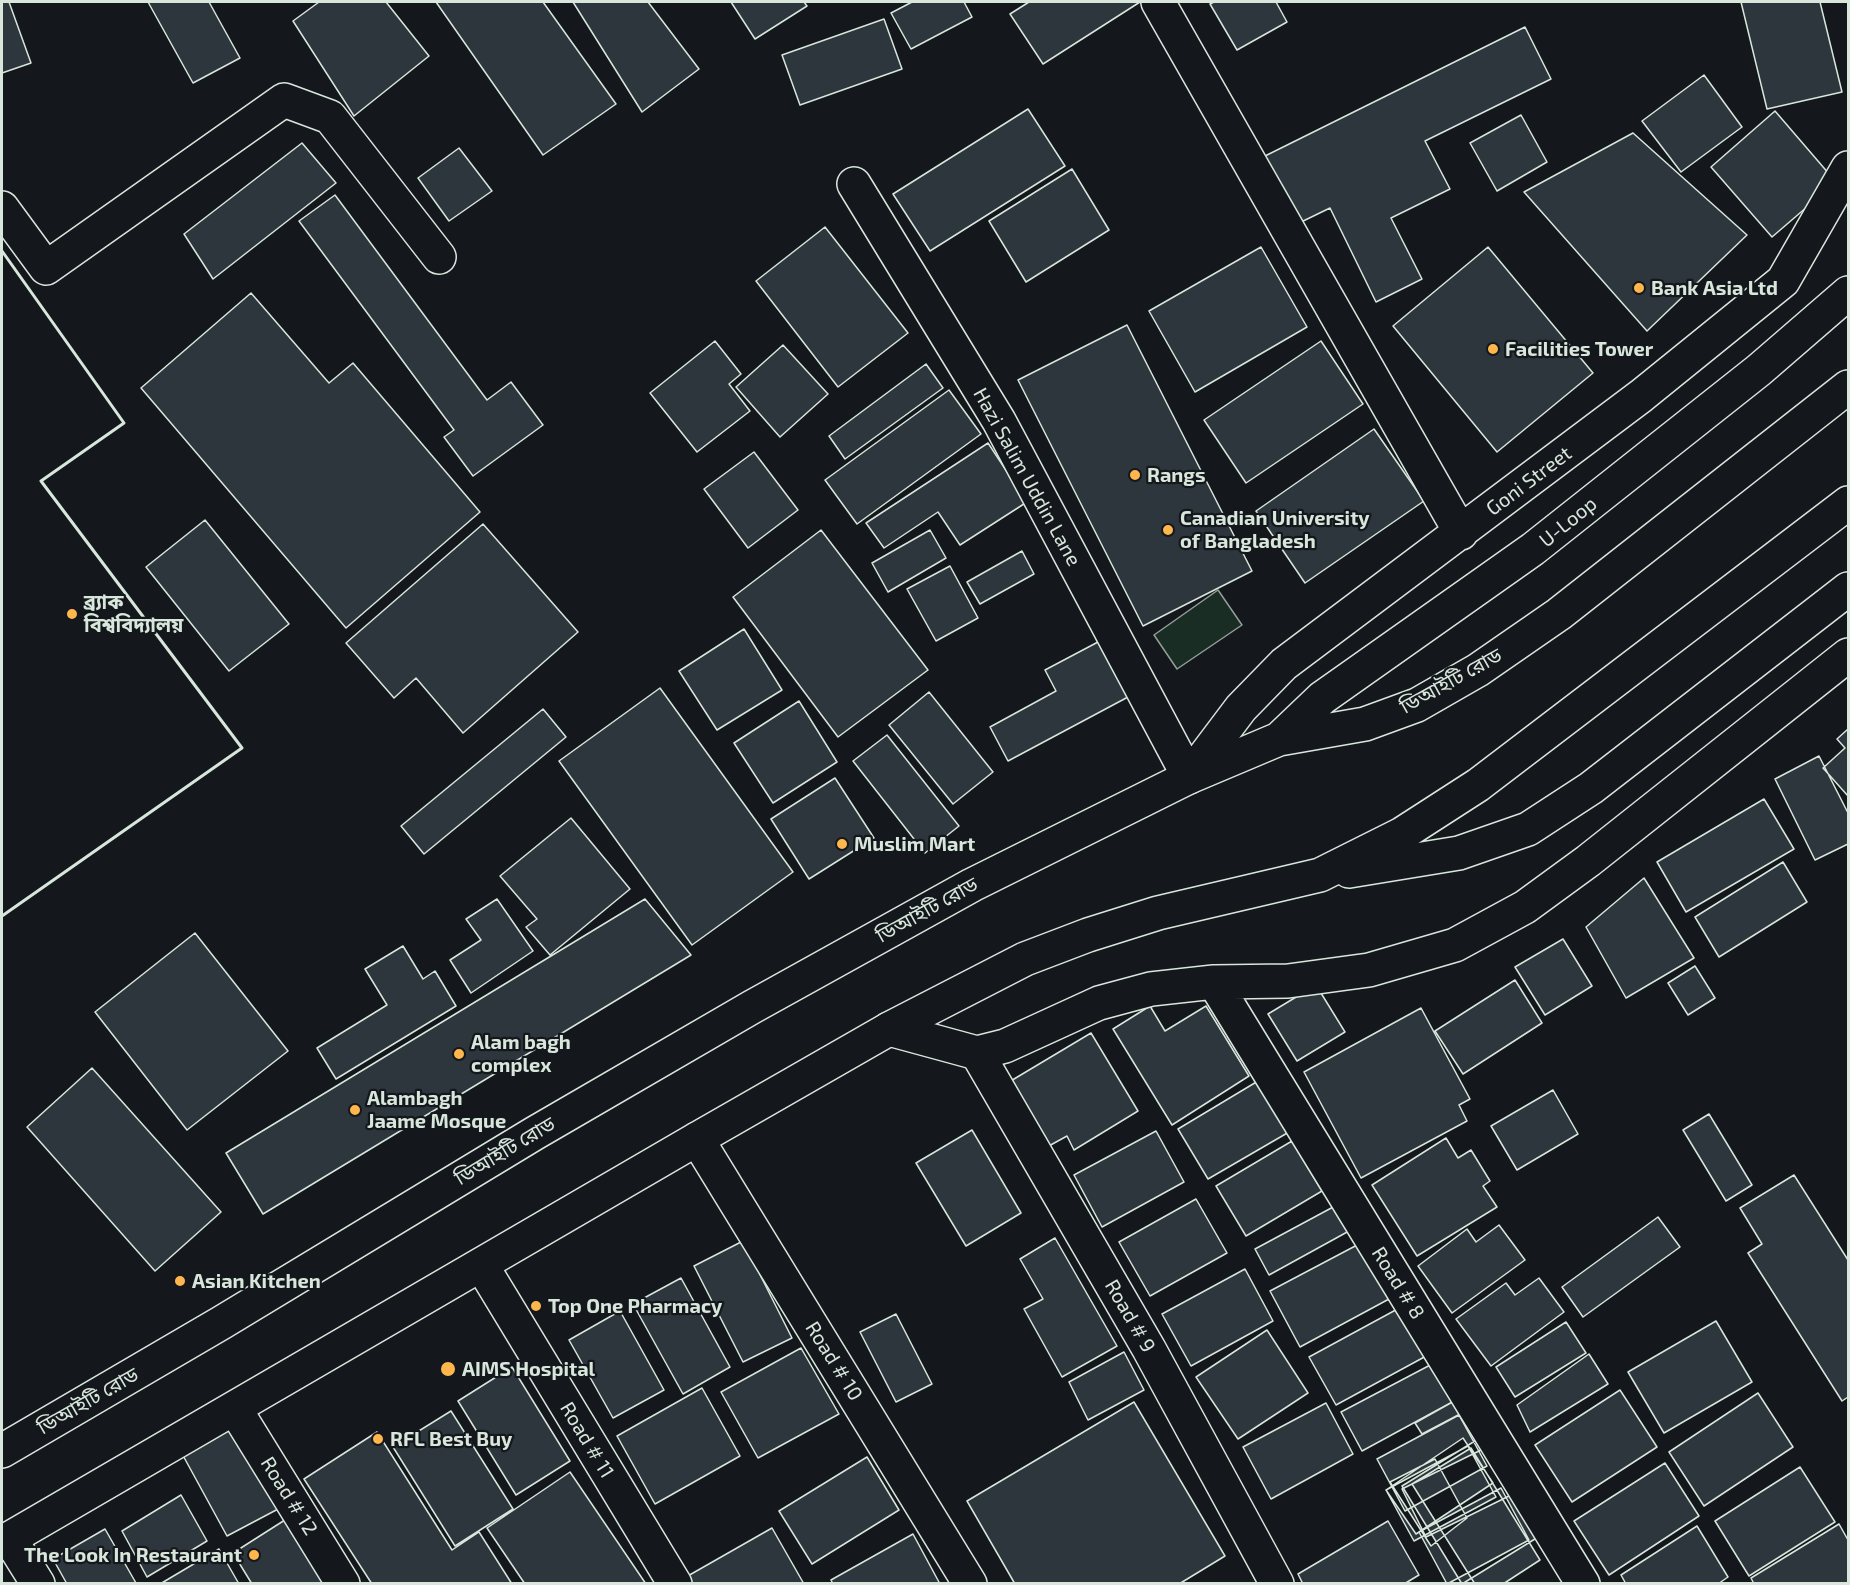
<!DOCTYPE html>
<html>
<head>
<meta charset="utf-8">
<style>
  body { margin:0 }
  #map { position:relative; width:1850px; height:1585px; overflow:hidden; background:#14181c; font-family:"Exo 2",sans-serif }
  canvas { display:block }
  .frame { position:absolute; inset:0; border:3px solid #d8e6dc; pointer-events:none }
</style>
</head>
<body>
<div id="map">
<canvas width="1850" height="1585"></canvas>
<div class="frame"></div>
</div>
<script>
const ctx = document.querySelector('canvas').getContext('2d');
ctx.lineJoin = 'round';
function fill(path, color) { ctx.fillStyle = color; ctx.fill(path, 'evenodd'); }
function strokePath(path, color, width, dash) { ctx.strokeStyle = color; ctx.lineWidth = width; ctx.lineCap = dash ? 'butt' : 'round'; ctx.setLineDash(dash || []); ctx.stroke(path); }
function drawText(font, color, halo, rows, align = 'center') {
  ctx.font = font + ' "Exo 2","Noto Sans Bengali",sans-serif'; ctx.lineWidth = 4.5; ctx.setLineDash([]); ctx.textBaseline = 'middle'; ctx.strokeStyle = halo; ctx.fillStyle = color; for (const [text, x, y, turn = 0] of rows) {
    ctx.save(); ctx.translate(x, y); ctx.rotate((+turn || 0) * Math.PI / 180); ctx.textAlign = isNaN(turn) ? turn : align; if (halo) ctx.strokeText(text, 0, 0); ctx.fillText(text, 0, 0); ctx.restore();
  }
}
const green = new Path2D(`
  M1218,590l24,35 -65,44 -23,-34z`);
fill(green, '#1a2d24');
strokePath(green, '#939e99', 1.5);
const building = new Path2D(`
  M2,2h7l22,61 -29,10z
  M148,2h61l31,56 -47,25z
  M319,2h67l43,54 -75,60 -61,-95z
  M436,2h107l73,102 -73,51z
  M573,2h75l51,67 -57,43z
  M731,2h73l3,4 -52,33z
  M912,2h52l8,15 -61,32 -20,-36z
  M1029,2h111l-97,62 -33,-50z
  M1214,2h62l11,20 -50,28 -27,-46z
  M1741,2h79l22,90 -75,17z
  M884,19l18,50 -102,36 -18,-50z
  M1525,27l26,52 -126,62 25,48 -59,29 31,61 -46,23 -46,-94 -33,16 -34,-67z
  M1704,75l38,52 -61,45 -39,-51z
  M1028,109l37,57 -135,85 -37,-57z
  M1775,111l61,71 -64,55 -61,-70z
  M1521,115l26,47 -50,29 -27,-48z
  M1633,133l114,102 -100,96 -123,-139z
  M302,143l34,40 -123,96 -29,-45z
  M459,148l33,43 -43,30 -31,-43z
  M1072,169l37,61 -83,52 -37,-61z
  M335,195l152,205 24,-18 32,43 -70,51 -29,-39 10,-7 -155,-209z
  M825,227l83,106 -70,54 -82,-106z
  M1261,247l46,80 -112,65 -46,-81z
  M1488,247l105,126 -96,79 -104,-126z
  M251,293l78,90 24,-20 127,149 -134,116 -205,-240z
  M1127,325l125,246 -109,55 -125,-246z
  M715,341l26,33 -12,10 21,27 -53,41 -47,-59z
  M1321,341l42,63 -117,79 -42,-63z
  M783,345l45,49 -48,43 -44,-50z
  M926,364l17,24 -98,71 -16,-23z
  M949,390l32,44 -124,90 -32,-44z
  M1374,429l50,72 -119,82 -49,-72z
  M988,443l39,59 -67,43 -22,-33 -54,36 -18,-25z
  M754,452l44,58 -50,38 -44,-59z
  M205,520l84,104 -60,47 -83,-104z
  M483,524l95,108 -115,101 -47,-55 -22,20 -48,-55z
  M821,530l107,140 -90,67 -105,-140z
  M930,530l16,28 -58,34 -16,-29z
  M1022,551l12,23 -54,30 -13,-22z
  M950,566l28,52 -42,23 -29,-52z
  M744,629l38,61 -65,40 -38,-59z
  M1098,642l30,55 -120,64 -18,-34 66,-36 -11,-21z
  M660,688l133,184 -101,73 -133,-184z
  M929,692l64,80 -40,32 -64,-79z
  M799,701l38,61 -64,41 -39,-60z
  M543,709l23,28 -142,117 -23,-28z
  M1848,729v67l-25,-28 22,-20 -8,-9z
  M887,735l72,91 -34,27 -72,-92z
  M1819,756l29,57v31l-33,16 -40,-81z
  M835,778l39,60 -65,41 -38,-60z
  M1764,799l30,50 -108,63 -29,-50z
  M571,818l59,71 -80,66 -24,-28 11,-8 -37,-43z
  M1783,862l24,40 -88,55 -24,-40z
  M1644,878l50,80 -68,40 -40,-71z
  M497,899l36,52 -62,42 -21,-33 31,-20 -15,-21z
  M645,899l46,56 -428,259 -37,-61z
  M195,933l93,118 -101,79 -92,-118z
  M1563,939l29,47 -47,29 -30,-48z
  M403,946l20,33 12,-8 21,35 -120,73 -19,-31 70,-43 -22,-36z
  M1695,966l20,32 -27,17 -20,-32z
  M1515,980l27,43 -79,51 -28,-43z
  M1316,985l29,47 -48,29 -29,-47z
  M1150,1006l15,25 41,-25 43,70 -77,49 -59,-96z
  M1421,1008l49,91 -11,6 8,16 -106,57 -57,-106z
  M1091,1033l47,78 -64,39 -7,-14 -20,11 -38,-65z
  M92,1068l129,144 -66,59 -128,-144z
  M1258,1081l31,51 -81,47 -30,-50z
  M1553,1090l25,44 -61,36 -26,-44z
  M1709,1114l43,71 -26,16 -43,-71z
  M972,1130l49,83 -55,33 -50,-83z
  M1156,1131l28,51 -82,45 -28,-52z
  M1446,1138l12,20 13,-8 19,31 -7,5 14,21 -80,49 -45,-71z
  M1292,1141l30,50 -76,45 -30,-50z
  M1794,1175l54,85v137l-6,4 -94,-148 14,-9 -22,-36z
  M1196,1199l31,54 -77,43 -31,-54z
  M1335,1206l14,25 -80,44 -14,-26z
  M1658,1217l22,30 -97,70 -21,-30z
  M1499,1225l26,35 -73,53 -34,-47 49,-37 9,13z
  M1055,1238l62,108 -55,31 -38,-68 19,-10 -23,-40z
  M743,1241l49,97 -49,24 -49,-96z
  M1359,1244l30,55 -89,48 -30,-56z
  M1245,1269l28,52 -82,45 -29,-52z
  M681,1278l49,89 -47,27 -50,-90z
  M1539,1278l25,34 -73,54 -35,-47 50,-36 9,12z
  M1403,1306l25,49 -92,50 -27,-48z
  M620,1311l44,79 -51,28 -44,-78z
  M896,1314l36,70 -36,18 -36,-70z
  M1716,1321l36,61 -88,51 -36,-61z
  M1566,1322l20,31 -71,44 -19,-30z
  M1267,1330l41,63 -70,46 -42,-62z
  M801,1348l38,66 -81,44 -37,-66z
  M1124,1352l20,38 -56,30 -19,-38z
  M1589,1354l19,30 -78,48 -13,-27z
  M1434,1363l20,38 -92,50 -21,-39z
  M512,1367l58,94 -54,34 -58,-94z
  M702,1388l38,68 -85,48 -38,-68z
  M1620,1390l37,57 -85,55 -37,-57z
  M1758,1393l35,54 -89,59 -35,-54z
  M1456,1400l6,13 -40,21 -7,-11z
  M1134,1402l91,154 -46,28h-164l-48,-83z
  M1326,1403l27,51 -82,45 -28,-52z
  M451,1411l62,98 -58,37 -62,-99z
  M1459,1415l28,51 -82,45 -28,-52z
  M232,1420l48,88 -53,28 -47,-86z
  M377,1432l75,118 27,-18 33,52h-140l-68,-105z
  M1483,1436l60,98 -81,50 -60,-98z
  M1463,1438l30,45 -77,51 -30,-44z
  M1468,1446l28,51 -82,44 -28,-51z
  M1471,1448l69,112 -37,24h-28l-63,-100z
  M1485,1448l24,48 -83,41 -24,-48z
  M867,1457l32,53 -87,54 -33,-53z
  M1435,1459l32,59 -36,28 -41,-64z
  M1665,1463l34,53 -90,59 -35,-54z
  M1800,1467l35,55 -86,54 -34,-55z
  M570,1472l76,112h-121l-38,-56z
  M1501,1488l28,52 -82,44 -28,-52z
  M181,1495l26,46 -60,36 -25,-46z
  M288,1518l41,66h-77l-19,-31z
  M1388,1521l31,54 -15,9h-101l-5,-10z
  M1839,1524l9,16v44h-94l-3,-6z
  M1697,1526l31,51 -10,7h-92l-5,-9z
  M772,1528l32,56h-114l-4,-7z
  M105,1529l31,54 -69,1 -14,-25z
  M913,1534l27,50h-107l-2,-4z
  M219,1549l20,35h-79z`);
fill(building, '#2c363c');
strokePath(building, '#d8e6dc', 1.5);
const minor = new Path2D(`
  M1158,2l303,531
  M854,184l145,237 190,356 52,-69 43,-44 357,-268 142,-115 65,-113
  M2,208l44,60 238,-168 46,17 109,140
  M1214,982l369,602
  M889,1029l88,24 28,-7 94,-43 52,-14 63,-7 74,-1 81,-11 86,-25 70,-38 63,-46 260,-206
  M977,1053l172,296 128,235
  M697,1139l273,445
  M482,1266l193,318
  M235,1409l108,175
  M10,1539l28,45`);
const major = new Path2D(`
  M1279,739l43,-41 211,-149 226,-179 89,-77
  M1349,871l110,-18 69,-24 63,-41 257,-199
  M2,1451l219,-128 314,-190 217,-126 220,-122 217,-108 90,-38 86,-15 52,-19 61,-35 81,-56 289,-227
  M2,1543l695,-404 192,-110 136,-70 63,-24 70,-22 162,-38 82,-41 76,-49 370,-282`);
strokePath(minor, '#d8e6dc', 36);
strokePath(major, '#d8e6dc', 36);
strokePath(minor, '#14181c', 33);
strokePath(major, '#14181c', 33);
strokePath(new Path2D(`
  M2,251l122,172 -83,58 201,267 -240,168`), '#d8e6dc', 3);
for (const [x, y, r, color] of [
  [1639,288,6,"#ffb74d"],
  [1493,349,6,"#ffb74d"],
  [1135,475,6,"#ffb74d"],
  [1168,530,6,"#ffb74d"],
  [72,614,6,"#ffb74d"],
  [842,844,6,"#ffb74d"],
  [459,1054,6,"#ffb74d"],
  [355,1110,6,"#ffb74d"],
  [180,1281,6,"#ffb74d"],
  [536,1306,6,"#ffb74d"],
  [448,1369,8,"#ffb74d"],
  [378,1439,6,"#ffb74d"],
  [254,1555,6,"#ffb74d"]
]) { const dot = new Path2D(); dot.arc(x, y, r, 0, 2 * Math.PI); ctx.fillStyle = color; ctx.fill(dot); strokePath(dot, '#14181c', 2); }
drawText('bold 20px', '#d8e6dc', '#14181c', [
  ["Bank Asia Ltd",1651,288],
  ["Facilities Tower",1505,349],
  ["Rangs",1147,475],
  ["Canadian University",1180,518],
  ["of Bangladesh",1180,541],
  ["ব্র্যাক",84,602],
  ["বিশ্ববিদ্যালয়",84,625],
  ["Muslim Mart",854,844],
  ["Alam bagh",471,1042],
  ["complex",471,1065],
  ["Alambagh",367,1098],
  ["Jaame Mosque",367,1121],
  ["Asian Kitchen",192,1281],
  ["Top One Pharmacy",548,1306],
  ["AIMS Hospital",462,1369],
  ["RFL Best Buy",390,1439],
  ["The Look In Restaurant",242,1555,"right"]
], 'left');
drawText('20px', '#d8e6dc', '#14181c', [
  ["Hazi Salim Uddin Lane",1027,477,61],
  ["Goni Street",1529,481,-37],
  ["U-Loop",1568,522,-39],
  ["ডিআইটি রোড",1451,681,-29],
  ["ডিআইটি রোড",927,910,-29],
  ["ডিআইটি রোড",505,1151,-31],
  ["Road # 8",1398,1283,58],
  ["Road # 9",1130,1316,60],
  ["Road # 10",834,1361,58],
  ["ডিআইটি রোড",88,1401,-30],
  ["Road # 11",587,1440,59],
  ["Road # 12",289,1496,58]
]);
</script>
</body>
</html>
